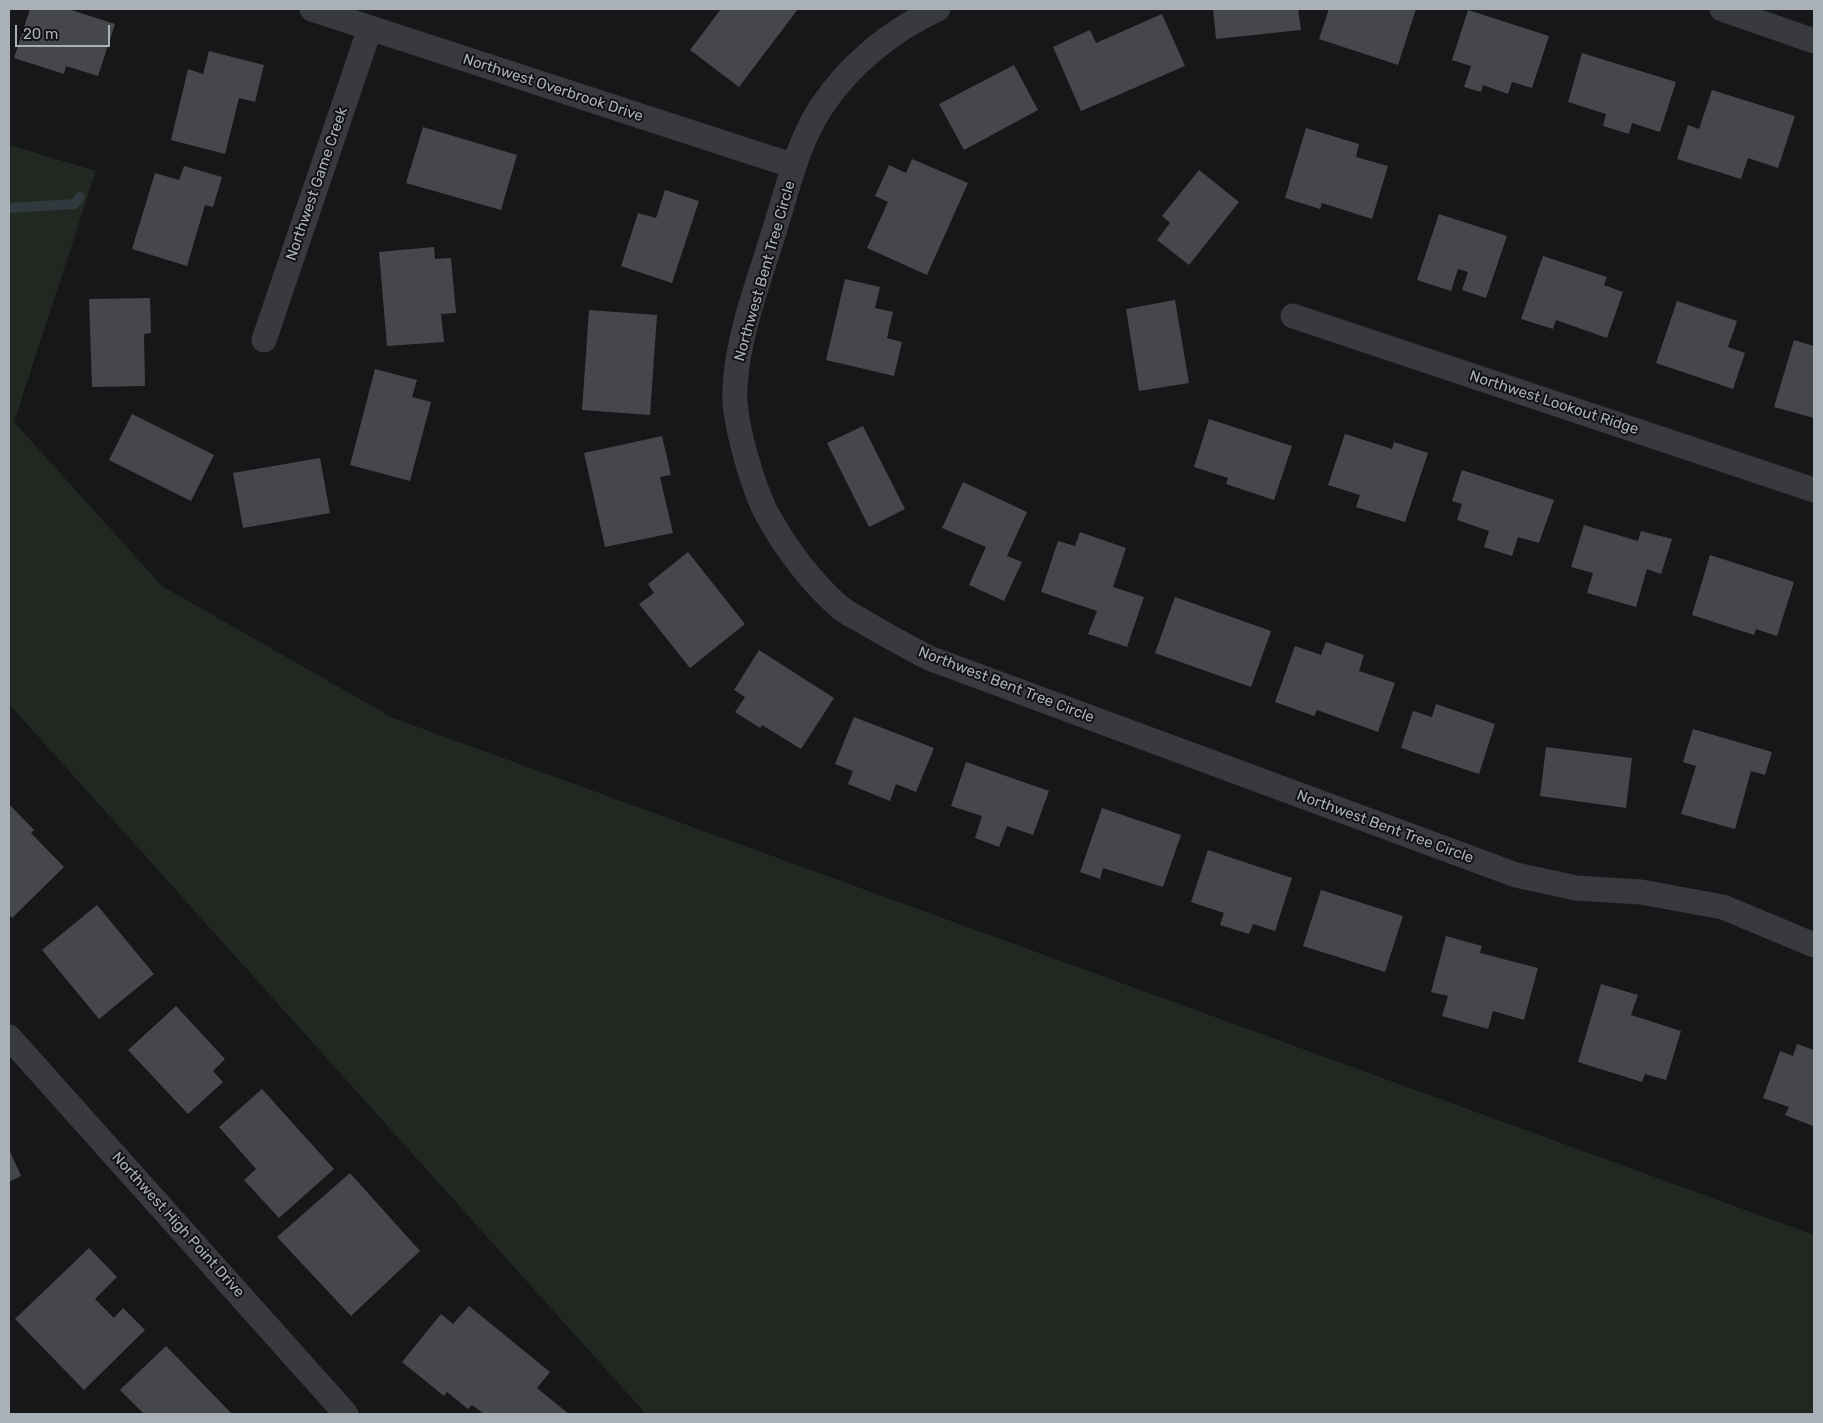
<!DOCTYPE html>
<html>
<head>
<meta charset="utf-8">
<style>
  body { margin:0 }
  #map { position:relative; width:1823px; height:1423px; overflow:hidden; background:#171719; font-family:Rubik,sans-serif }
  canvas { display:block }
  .frame { position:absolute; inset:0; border:10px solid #aab0b7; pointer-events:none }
  .scale { position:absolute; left:15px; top:25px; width:95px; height:22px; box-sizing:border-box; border:2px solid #aab0b7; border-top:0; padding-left:6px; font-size:15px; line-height:18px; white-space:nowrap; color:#aab0b7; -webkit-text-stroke:4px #121214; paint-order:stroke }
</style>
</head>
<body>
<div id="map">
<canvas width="1823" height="1423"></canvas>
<div class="frame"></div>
<div class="scale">20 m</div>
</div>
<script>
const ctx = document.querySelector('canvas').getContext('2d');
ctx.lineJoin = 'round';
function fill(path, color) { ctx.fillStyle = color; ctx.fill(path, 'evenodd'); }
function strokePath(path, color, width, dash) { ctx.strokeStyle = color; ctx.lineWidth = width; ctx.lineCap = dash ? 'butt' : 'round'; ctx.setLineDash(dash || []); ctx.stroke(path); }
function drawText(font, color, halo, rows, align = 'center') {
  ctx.font = font + ' Rubik,sans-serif'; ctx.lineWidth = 4; ctx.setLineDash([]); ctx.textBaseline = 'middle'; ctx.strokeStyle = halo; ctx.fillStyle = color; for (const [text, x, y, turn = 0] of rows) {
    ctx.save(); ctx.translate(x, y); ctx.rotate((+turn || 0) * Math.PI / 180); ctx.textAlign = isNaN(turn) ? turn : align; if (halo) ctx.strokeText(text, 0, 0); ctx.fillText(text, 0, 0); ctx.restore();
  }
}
fill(new Path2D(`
  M9,145l87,26 -82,251 148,164 231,132 1421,517v179h-1168l-637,-710z`), '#212821');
strokePath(new Path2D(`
  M9,208l65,-4 6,-7`), '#30393d', 10);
fill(new Path2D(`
  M30,9h38l47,15 -17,52 -32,-10 -2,8 -50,-16z
  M721,9l4,1 2,-1h71l-59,78 -49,-37z
  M1213,9h85l3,21 -85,9z
  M1329,9h87l-18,56 -79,-26z
  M1468,10l81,26 -17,52 -20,-6 -4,12 -25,-9 -2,7 -17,-5 7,-21 -19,-6z
  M1162,14l23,52 -104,45 -28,-64 37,-17 6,13z
  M209,51l55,14 -9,37 -16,-4 -14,56 -54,-14 17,-71 15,5z
  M1582,53l94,29 -16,50 -28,-9 -3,11 -26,-8 3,-12 -38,-12z
  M1014,65l24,45 -74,40 -25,-46z
  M1712,90l83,26 -17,52 -30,-10 -7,21 -64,-20 11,-34 11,4z
  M423,127l94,28 -16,55 -95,-27z
  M1306,128l53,16 -3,13 32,9 -16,53 -50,-16 -2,6 -35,-11z
  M912,159l56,24 -41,92 -60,-27 21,-46 -13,-6 14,-31 17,8z
  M184,166l38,11 -9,30 -8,-2 -18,61 -55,-17 23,-76 24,7z
  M1199,170l40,32 -50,63 -32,-25 13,-17 -8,-7z
  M665,190l34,11 -27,82 -51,-17 17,-53 18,5z
  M1439,214l68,22 -21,62 -24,-8 6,-18 -10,-3 -7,22 -34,-11z
  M434,247l1,12 16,-1 5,55 -15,1 3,28 -57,4 -8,-94z
  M1543,256l64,21 -3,8 19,7 -16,46 -51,-18 -3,9 -32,-10z
  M845,279l35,8 -5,21 18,4 -6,26 15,4 -8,34 -68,-16z
  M150,298l1,35 -7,1 1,52 -53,1 -3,-88z
  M1175,300l14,83 -50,8 -13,-82z
  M1677,301l60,20 -9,26 17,6 -12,36 -77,-26z
  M589,310l68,5 -7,100 -68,-5z
  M1794,340l20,6v72l-40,-11z
  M375,369l42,11 -5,17 19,5 -21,79 -60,-16z
  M132,414l82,41 -23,46 -82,-41z
  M1209,419l83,27 -18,54 -48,-16 2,-6 -34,-11z
  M863,426l42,83 -36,18 -42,-84z
  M1345,434l47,15 2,-7 34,11 -23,69 -49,-15 4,-12 -32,-10z
  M662,436l9,39 -11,2 13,56 -68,14 -21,-94z
  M320,458l10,55 -87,15 -10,-55z
  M1462,470l92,30 -15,43 -21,-6 -6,19 -28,-9 5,-16 -32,-11 5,-16 -10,-3z
  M963,482l64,30 -20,44 15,6 -18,39 -35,-16 17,-38 -44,-19z
  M1584,525l54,16 3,-10 31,8 -11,35 -14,-5 -11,38 -49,-14 6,-20 -22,-6z
  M1080,532l46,16 -13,39 31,10 -17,50 -39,-13 9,-23 -56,-19 17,-51 17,5z
  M688,552l57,72 -55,44 -51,-64 15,-11 -6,-9z
  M1710,555l84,27 -17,54 -21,-7 -2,6 -62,-20z
  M1175,597l96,34 -20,56 -96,-34z
  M1326,642l38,13 -5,16 36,12 -17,49 -61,-22 -3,6 -39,-14 20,-56 26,9z
  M759,650l75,48 -33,51 -39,-24 -2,3 -25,-16 10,-15 -11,-7z
  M1436,704l59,20 -16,50 -78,-26 12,-37 19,6z
  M854,717l80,31 -18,44 -20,-8 -6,17 -42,-17 5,-13 -18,-7z
  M1693,729l79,23 -7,23 -14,-4 -16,58 -54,-15 15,-48 -13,-4z
  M1546,747l86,11 -6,50 -86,-12z
  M966,762l83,29 -16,44 -26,-9 -8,21 -24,-9 7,-22 -31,-10z
  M9,804l25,26 -3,3 33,34 -52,51 -3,-3z
  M1102,808l79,27 -18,52 -60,-19 -3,11 -20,-7z
  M1208,850l84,28 -17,53 -22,-7 -4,10 -29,-9 4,-12 -33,-11z
  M1321,890l82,26 -18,56 -82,-26z
  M97,905l57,69 -55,45 -57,-69z
  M1446,936l36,10 -2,7 58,15 -14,52 -31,-9 -5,18 -46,-13 6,-20 -17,-4z
  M1601,984l37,11 -7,20 50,16 -15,49 -21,-6 -3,8 -64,-20z
  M176,1006l49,53 -12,12 10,11 -35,32 -60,-64z
  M1797,1044l17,6 -1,76 -28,-11 4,-8 -26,-9 17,-47 13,5z
  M262,1089l72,80 -55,49 -35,-38 12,-11 -37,-42z
  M9,1149l12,27 -12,6z
  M350,1173l70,78 -69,65 -74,-79z
  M89,1248l28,29 -22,22 19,19 9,-10 22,22 -61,60 -69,-71z
  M469,1306l81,66 -13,16 32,26h-85l-12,-9 -4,4 -21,-17 -3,4 -42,-34 39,-48 12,10z
  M166,1346l66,68h-88l-24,-24z`), '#46474b');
strokePath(new Path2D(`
  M312,9l482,157
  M938,9c-46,21 -88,55 -116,97 -23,34 -33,77 -45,116 -14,47 -33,95 -40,144 -1,11 -3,24 -2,36 2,28 18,86 32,112 17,32 46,71 74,94 6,5 14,9 21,13 22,13 44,25 67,37l587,217 60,13 65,4 82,15 91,38
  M1722,9l92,32
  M1293,316l521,174
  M264,340l106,-312
  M9,1037l337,377`), '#383a3d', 25);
drawText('15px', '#aab0b7', '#121214', [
  ["Northwest Overbrook Drive",553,88,18],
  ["Northwest Game Creek",317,184,-71],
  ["Northwest Bent Tree Circle",765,271,-74],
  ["Northwest Lookout Ridge",1554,403,18],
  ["Northwest Bent Tree Circle",1006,685,21],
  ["Northwest Bent Tree Circle",1385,827,20],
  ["Northwest High Point Drive",178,1225,48]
]);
</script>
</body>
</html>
